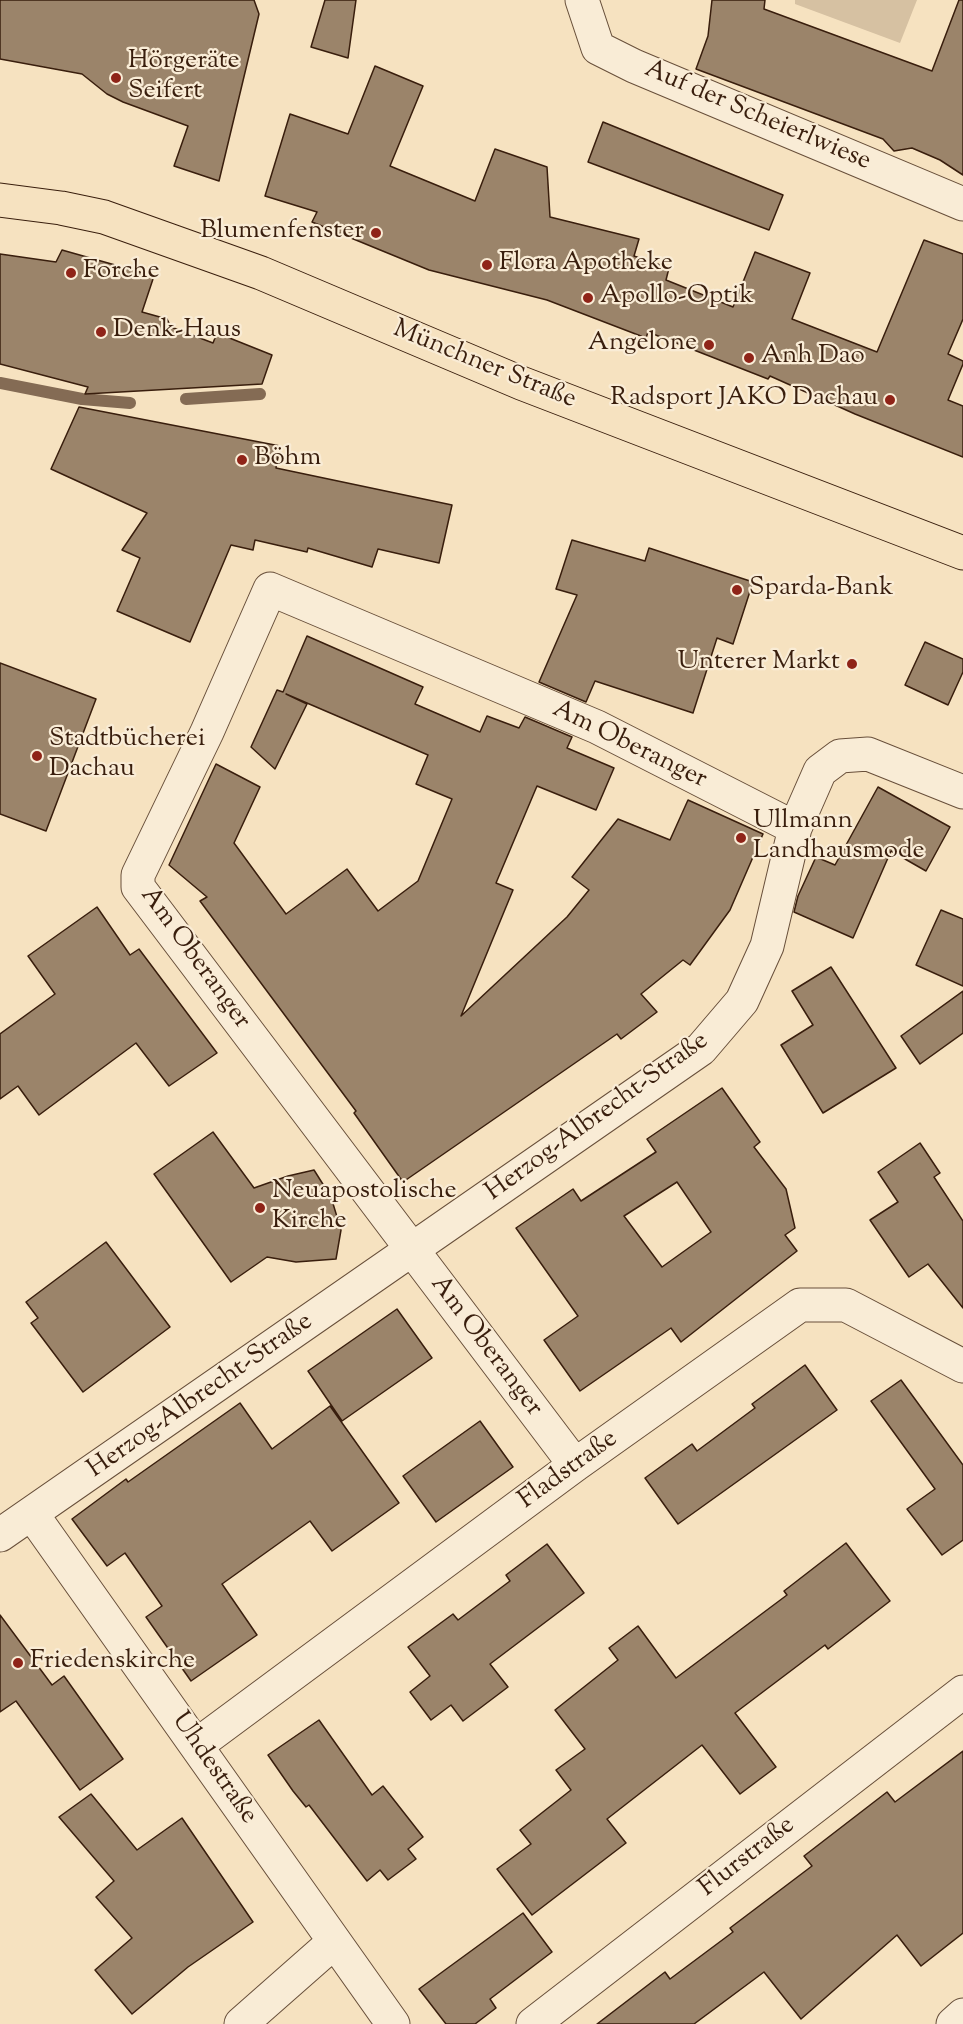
<!DOCTYPE html>
<html>
<head>
<meta charset="utf-8">
<style>
  body { margin:0 }
  canvas { display:block; background:#f6e2c0 }
</style>
</head>
<body>
<canvas width="963" height="2024"></canvas>
<script>
const ctx = document.querySelector('canvas').getContext('2d');
ctx.lineJoin = 'round';
function fill(path, color) { ctx.fillStyle = color; ctx.fill(path, 'evenodd'); }
function strokePath(path, color, width, dash) { ctx.strokeStyle = color; ctx.lineWidth = width; ctx.lineCap = dash ? 'butt' : 'round'; ctx.setLineDash(dash || []); ctx.stroke(path); }
function drawText(font, color, halo, rows, align = 'center') {
  ctx.font = font + ' "Sorts Mill Goudy",serif'; ctx.lineWidth = 4.5; ctx.setLineDash([]); ctx.textBaseline = 'middle'; ctx.strokeStyle = halo; ctx.fillStyle = color; for (const [text, x, y, turn = 0] of rows) {
    ctx.save(); ctx.translate(x, y); ctx.rotate((+turn || 0) * Math.PI / 180); ctx.textAlign = isNaN(turn) ? turn : align; if (halo) ctx.strokeText(text, 0, 0); ctx.fillText(text, 0, 0); ctx.restore();
  }
}
fill(new Path2D(`
  M795,0h122l-17,43 -105,-39z`), '#d6c1a2');
strokePath(new Path2D(`
  M0,383l82,16 48,4
  M186,399l74,-5`), '#846b54', 12);
const building = new Path2D(`
  M0,0h254l5,14 -40,167 -45,-15 14,-40 -65,-24 -16,-8 -25,-20 -82,-15z
  M325,0h31l-8,58 -37,-11z
  M712,0h53l-1,9 168,62 27,-71h4v175l-23,-15 -28,-12 -18,3 -11,-12 -187,-70 12,-33z
  M375,66l48,20 -33,80 85,35 20,-52 52,18 3,50 89,22 -5,17 35,12 -3,12 67,27 22,-55 55,21 -18,46 85,33 47,-112 39,14v65l-15,35 15,7v3l-15,36 15,6v51l-108,-43 -85,-38 -2,3 -120,-47 -2,6 -99,-38 -118,-30 -117,-48 5,-10 -52,-16 25,-82 58,20z
  M603,122l180,73 -14,35 -181,-68z
  M62,250l92,26 -12,36 25,7 4,8 42,16 4,-10 55,22 -10,29 -177,10 3,-7 -88,-23v-110l56,8z
  M79,407l201,39 -4,22 176,37 -13,58 -61,-14 -6,18 -64,-19 -1,4 -52,-12 -2,10 -22,-5 -41,97 -73,-31 23,-53 -18,-8 25,-37 -96,-44z
  M572,540l73,21 4,-13 104,34 -20,62 -16,-6 -24,75 -98,-32 -9,21 -47,-20 38,-87 -21,-6z
  M307,636l116,51 -8,17 65,28 7,-16 32,12 6,-11 47,20 -5,11 47,20 -18,42 -59,-24 -41,97 17,7 -52,126 106,-99 22,-27 -17,-13 46,-58 52,21 18,-40 75,34 -33,76 -40,55 -7,-5 -42,34 16,18 -36,27 -4,-5 -214,148 -49,-69 2,-2 -156,-210 7,-4 -38,-32 47,-101 44,23 -26,56 52,71 61,-45 31,42 40,-30 34,-82 -36,-15 12,-29 -142,-61 21,10 -32,65 -24,-22 26,-57 6,2z
  M925,642l38,17v13l-15,33 -43,-20z
  M0,663l96,36 -50,132 -46,-17z
  M878,787l72,40 -24,44 -35,-20 -38,87 -59,-26 4,-16 18,-39 19,8z
  M97,907l33,48 9,-6 78,104 -48,33 -33,-43 -97,72 -21,-29 -18,13v-65l55,-40 -27,-38z
  M941,910l22,9v67l-47,-21z
  M831,967l65,101 -73,45 -42,-68 32,-20 -21,-34z
  M963,991v42l-43,31 -19,-28z
  M722,1088l38,54 -6,5 32,42 9,39 -10,7 12,16 -116,91 -10,-14 -91,63 -36,-51 34,-24 -62,-88 57,-39 8,12 75,-49 -9,-13zM677,1182l34,50 -49,35 -38,-51z
  M213,1132l41,56 34,-12 26,-6 17,27 10,33 -5,29 -40,3 -29,-5 -36,25 -77,-108z
  M920,1143l20,30 -6,4 29,44v87l-35,-44 -19,13 -39,-57 28,-18 -20,-30z
  M106,1242l64,85 -87,65 -52,-69 7,-5 -12,-16z
  M397,1309l35,49 -90,63 -34,-50z
  M805,1365l32,45 -159,114 -33,-46 47,-34 5,7 58,-43 -3,-4z
  M901,1380l62,85v75l-21,15 -35,-46 28,-20 -64,-88z
  M240,1403l32,46 58,-43 69,97 -67,48 -22,-30 -88,63 35,51 -66,46 -45,-64 16,-11 -37,-53 -18,13 -35,-47 54,-40 2,3z
  M480,1421l33,46 -77,55 -33,-46z
  M846,1543l44,58 -62,48 -3,-4 -90,68 41,54 -36,27 -38,-49 -95,74 19,24 -94,72 -35,-46 34,-25 -11,-14 51,-40 -15,-20 29,-21 -30,-39 63,-50 -9,-12 29,-22 38,52 111,-83 -3,-4z
  M547,1544l37,49 -94,71 18,23 -45,34 -12,-16 -20,15 -21,-28 20,-16 -22,-29 45,-33 5,6 52,-39 -4,-6z
  M0,1615l52,70 12,-9 59,83 -43,31 -64,-89 -16,11z
  M319,1720l53,75 11,-9 40,51 -15,12 8,10 -28,21 -8,-10 -13,11 -58,-76 -3,2 -13,-16 -25,-36z
  M963,1751v182l-42,33 -24,-31 -96,84 -37,-47 -70,52h-97l68,-52 5,7 63,-47 -3,-4 82,-62 -8,-10 83,-64 8,10z
  M91,1794l46,56 45,-32 71,104 -65,45 -56,47 -37,-44 37,-32 -36,-41 18,-16 -55,-64z
  M523,1913l29,39 -62,47 6,9 -21,16h-29l-27,-35z`);
fill(building, '#9b846a');
strokePath(building, '#391e0d', 1.5);
const minor = new Path2D(`
  M582,0l16,48 36,18 329,138
  M575,1465l-437,-578v-12l69,-143 63,-143 327,138 198,101
  M32,1514l361,510
  M0,1535l701,-486 41,-48 25,-55 28,-118 25,-57 20,-15 28,-2 95,38
  M197,1745l378,-280 225,-160h46l117,61
  M241,2024l93,-82
  M533,2024l430,-332
  M953,2024l10,-9`);
const major = new Path2D(`
  M0,200l61,8 43,9 157,56 260,110 442,170`);
strokePath(minor, '#684f3a', 35);
strokePath(major, '#391e0d', 35);
strokePath(minor, '#f9ecd6', 33);
strokePath(major, '#f6e2c0', 33);
for (const [x, y, r, color] of [
  [116,78,6,"#8f2418"],
  [376,233,6,"#8f2418"],
  [487,265,6,"#8f2418"],
  [71,273,6,"#8f2418"],
  [588,298,6,"#8f2418"],
  [101,332,6,"#8f2418"],
  [709,345,6,"#8f2418"],
  [749,358,6,"#8f2418"],
  [890,400,6,"#8f2418"],
  [242,460,6,"#8f2418"],
  [737,590,6,"#8f2418"],
  [852,664,6,"#8f2418"],
  [37,756,6,"#8f2418"],
  [741,838,6,"#8f2418"],
  [260,1208,6,"#8f2418"],
  [18,1663,6,"#8f2418"]
]) { const dot = new Path2D(); dot.arc(x, y, r, 0, 2 * Math.PI); ctx.fillStyle = color; ctx.fill(dot); strokePath(dot, '#f9ecd6', 2); }
drawText('26px', '#391e0d', '#f9ecd6', [
  ["Hörgeräte",128,63],
  ["Seifert",128,93],
  ["Blumenfenster",364,233,"right"],
  ["Flora Apotheke",499,265],
  ["Forche",83,273],
  ["Apollo-Optik",600,298],
  ["Denk-Haus",113,332],
  ["Angelone",697,345,"right"],
  ["Anh Dao",761,358],
  ["Radsport JAKO Dachau",878,400,"right"],
  ["Böhm",254,460],
  ["Sparda-Bank",749,590],
  ["Unterer Markt",840,664,"right"],
  ["Stadtbücherei",49,741],
  ["Dachau",49,771],
  ["Ullmann",753,823],
  ["Landhausmode",753,853],
  ["Neuapostolische",272,1193],
  ["Kirche",272,1223],
  ["Friedenskirche",30,1663]
], 'left');
drawText('26px', '#391e0d', '#f9ecd6', [
  ["Auf der Scheierlwiese",757,117,23],
  ["Münchner Straße",484,366,22],
  ["Am Oberanger",629,746,26],
  ["Am Oberanger",194,959,54],
  ["Herzog-Albrecht-Straße",598,1118,-36],
  ["Am Oberanger",485,1347,53],
  ["Herzog-Albrecht-Straße",201,1397,-35],
  ["Fladstraße",569,1471,-36],
  ["Uhdestraße",213,1769,55],
  ["Flurstraße",748,1858,-38]
]);
</script>
</body>
</html>
